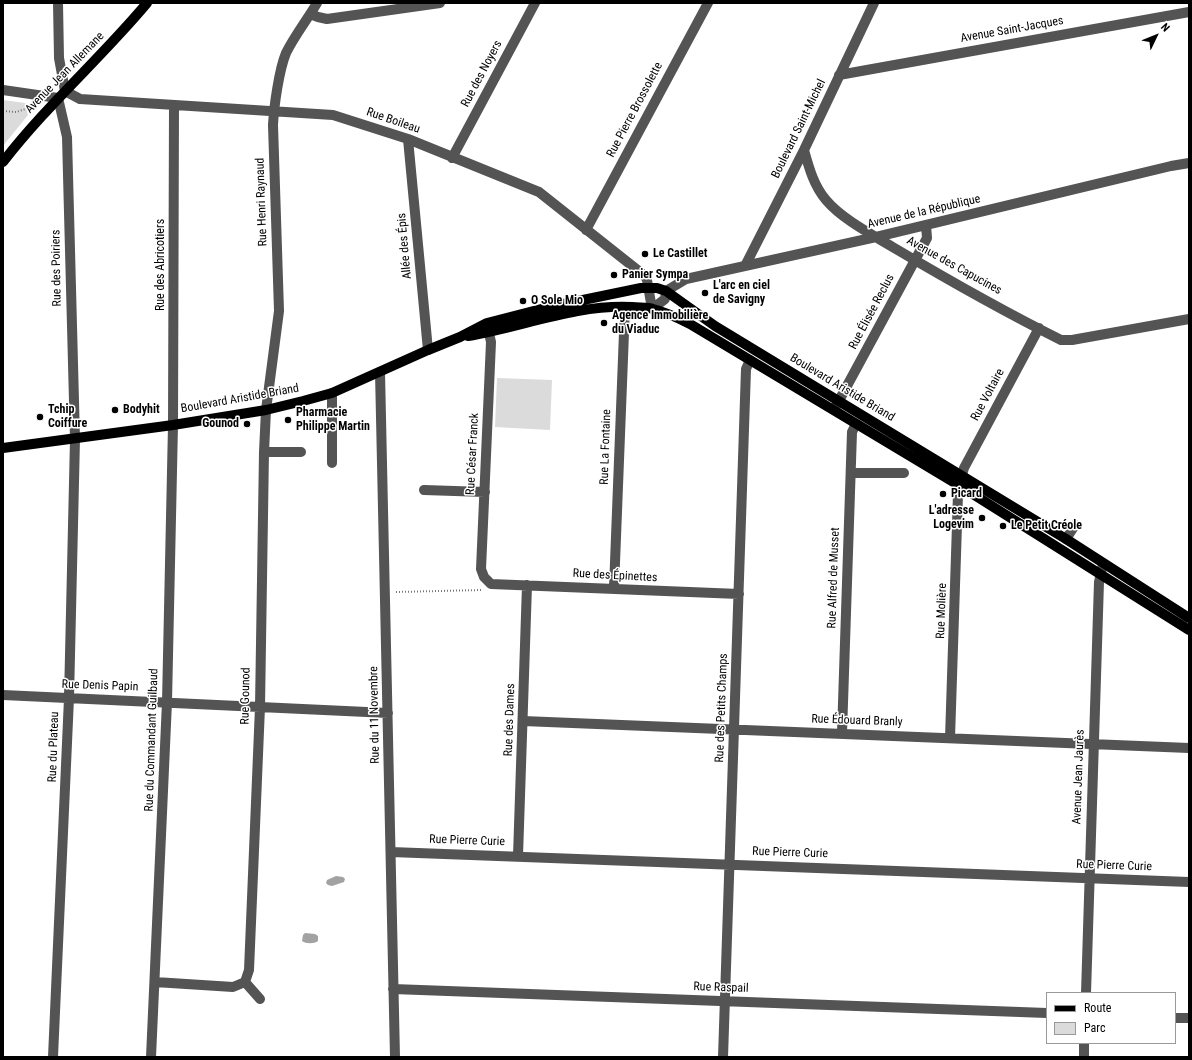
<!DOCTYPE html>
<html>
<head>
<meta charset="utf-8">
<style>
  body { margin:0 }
  #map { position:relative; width:1192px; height:1060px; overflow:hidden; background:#fff; font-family:"Roboto Condensed",sans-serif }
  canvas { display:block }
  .frame { position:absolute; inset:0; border:4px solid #000; pointer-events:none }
  .legend { position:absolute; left:1046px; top:992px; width:130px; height:52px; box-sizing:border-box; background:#fff; border:1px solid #999; margin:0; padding:5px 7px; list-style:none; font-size:12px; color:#000 }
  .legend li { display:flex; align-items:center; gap:8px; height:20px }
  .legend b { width:20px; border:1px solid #999 }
  .north { position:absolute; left:1136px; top:16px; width:40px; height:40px; -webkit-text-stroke:3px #fff; paint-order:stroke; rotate:47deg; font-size:11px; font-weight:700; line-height:16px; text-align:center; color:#000 }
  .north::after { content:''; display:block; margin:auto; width:14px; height:18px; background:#000; clip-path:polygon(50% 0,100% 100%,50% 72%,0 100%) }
</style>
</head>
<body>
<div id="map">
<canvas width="1192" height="1060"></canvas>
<div class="frame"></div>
<ul class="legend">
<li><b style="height:5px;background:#000"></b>Route</li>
<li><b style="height:11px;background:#dbdbdb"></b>Parc</li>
</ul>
<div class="north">N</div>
</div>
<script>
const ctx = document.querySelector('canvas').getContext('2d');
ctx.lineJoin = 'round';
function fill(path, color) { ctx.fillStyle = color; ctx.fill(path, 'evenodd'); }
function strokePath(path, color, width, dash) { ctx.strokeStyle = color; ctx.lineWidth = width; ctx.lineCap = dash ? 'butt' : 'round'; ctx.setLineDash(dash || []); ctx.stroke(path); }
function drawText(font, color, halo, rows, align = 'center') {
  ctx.font = font + ' "Roboto Condensed",sans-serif'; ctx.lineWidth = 3; ctx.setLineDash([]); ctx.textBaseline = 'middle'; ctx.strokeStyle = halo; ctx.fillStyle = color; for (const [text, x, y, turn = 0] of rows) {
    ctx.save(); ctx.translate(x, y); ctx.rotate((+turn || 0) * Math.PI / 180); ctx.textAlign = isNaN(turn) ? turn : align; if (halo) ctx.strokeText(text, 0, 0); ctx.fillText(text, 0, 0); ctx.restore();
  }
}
fill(new Path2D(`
  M3,100l22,3 3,12 -25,31z
  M497,378l55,2 -2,50 -55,-3z`), '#dbdbdb');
fill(new Path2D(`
  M336,876l7,1 2,2 -1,3 -12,4 -4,-1 -2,-2 1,-3z
  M305,933l10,1 3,2v5c-4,3 -12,3 -16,0l1,-6z`), '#a2a2a2');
strokePath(new Path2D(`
  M3,111l13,1 13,-4 -1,-3
  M656,275l7,1 6,-1
  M396,592l86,-2`), '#767676', 2, [1, 2]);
strokePath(new Path2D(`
  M58,3l1,55 6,33 15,8 253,16 75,24 131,53 106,84 2,4 5,29 13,-10 1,-8 20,-12 190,-42 295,-71 18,-3
  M310,14l8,3 9,2 113,-16
  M839,75l350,-63
  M3,90l55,8 9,39 8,302 -6,259 -16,359
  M408,139l20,211
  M804,150c5,18 10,36 22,50 17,20 47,35 70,49 54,32 109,63 165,91h11l117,-21
  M452,158l83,-155
  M586,230l122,-227
  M745,266l59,-116 70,-147
  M487,324l4,18 -10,227 3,8 7,7 248,10
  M380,372l15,685
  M332,393v70
  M835,408l92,-170 -1,-13
  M264,452h37
  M851,473h53
  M962,475l2,-7 75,-140
  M424,490l61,2
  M1066,539l9,-14
  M614,588l11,-281
  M3,695l385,18
  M523,721l666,27
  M842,733l10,-301 4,-8
  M950,738l8,-244 2,-8
  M391,852l798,30
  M518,856l9,-271
  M155,982l78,5 12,-5 4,-12 11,-263 4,-255 2,-42 13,-99 -6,-186c1,-19 6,-55 13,-72 9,-18 21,-33 31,-50
  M245,982l15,17
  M393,989l654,24
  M1086,993l13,-411 3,-14
  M1175,1018h14
  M151,1057l16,-355 6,-277 1,-320
  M723,1057l23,-688 4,-9
  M1084,1057v-14`), '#545454', 10);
strokePath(new Path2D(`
  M3,162c44,-57 98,-104 144,-159
  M468,336c54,-9 108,-32 164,-29 7,1 15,0 21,2 13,3 25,9 37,15l270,162 229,144
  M3,448l170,-23 93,-15 37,-9 29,-8 96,-43 32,-13 27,-14 62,-16 92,-19h16l9,3 49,35 351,213 123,79`), '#000', 10);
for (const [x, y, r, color] of [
  [645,254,4,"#000"],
  [614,275,4,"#000"],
  [705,293,4,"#000"],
  [523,301,4,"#000"],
  [604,323,4,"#000"],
  [115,410,4,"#000"],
  [40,417,4,"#000"],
  [288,420,4,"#000"],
  [247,424,4,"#000"],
  [943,494,4,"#000"],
  [982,518,4,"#000"],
  [1003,526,4,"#000"]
]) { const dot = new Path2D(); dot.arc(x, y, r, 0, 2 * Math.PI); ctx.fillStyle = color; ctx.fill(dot); strokePath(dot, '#fff', 1.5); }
drawText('12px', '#000', '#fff', [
  ["Avenue Saint-Jacques",1012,30,-10],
  ["Avenue Jean Allemane",65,73,-46],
  ["Rue des Noyers",482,74,-62],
  ["Rue Pierre Brossolette",635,110,-62],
  ["Rue Boileau",393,121,19],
  ["Boulevard Saint-Michel",799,129,-64],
  ["Rue Henri Raynaud",262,202,-92],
  ["Avenue de la République",924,212,-13],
  ["Allée des Épis",405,246,-95],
  ["Rue des Abricotiers",161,265,-90],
  ["Avenue des Capucines",954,266,29],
  ["Rue des Poiriers",57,268,-91],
  ["Rue Élisée Reclus",872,312,-62],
  ["Boulevard Aristide Briand",842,388,31],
  ["Rue Voltaire",988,395,-62],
  ["Boulevard Aristide Briand",240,399,-10],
  ["Rue La Fontaine",606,447,-88],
  ["Rue César Franck",473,454,-87],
  ["Rue des Épinettes",615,576,3],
  ["Rue Alfred de Musset",834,578,-88],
  ["Rue Molière",942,611,-88],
  ["Rue Denis Papin",100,686,2],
  ["Rue Gounod",246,696,-89],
  ["Rue des Petits Champs",722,708,-88],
  ["Rue du 11 Novembre",375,715,-91],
  ["Rue des Dames",510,720,-88],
  ["Rue Édouard Branly",857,721,2],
  ["Rue du Commandant Guilbaud",152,740,-88],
  ["Rue du Plateau",54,747,-88],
  ["Avenue Jean Jaurès",1079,777,-88],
  ["Rue Pierre Curie",467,841,2],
  ["Rue Pierre Curie",790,853,2],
  ["Rue Pierre Curie",1114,866,2],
  ["Rue Raspail",721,988,2]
]);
drawText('bold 12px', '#000', '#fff', [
  ["Le Castillet",653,254],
  ["Panier Sympa",622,275],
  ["L'arc en ciel",713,286],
  ["de Savigny",713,300],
  ["O Sole Mio",531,301],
  ["Agence Immobilière",612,316],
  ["du Viaduc",612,330],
  ["Tchip",48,410],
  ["Coiffure",48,424],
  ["Bodyhit",123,410],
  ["Pharmacie",296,413],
  ["Philippe Martin",296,427],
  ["Gounod",239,424,"right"],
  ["Picard",951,494],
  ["L'adresse",974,511,"right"],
  ["Logevim",974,525,"right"],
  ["Le Petit Créole",1011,526]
], 'left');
</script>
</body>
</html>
